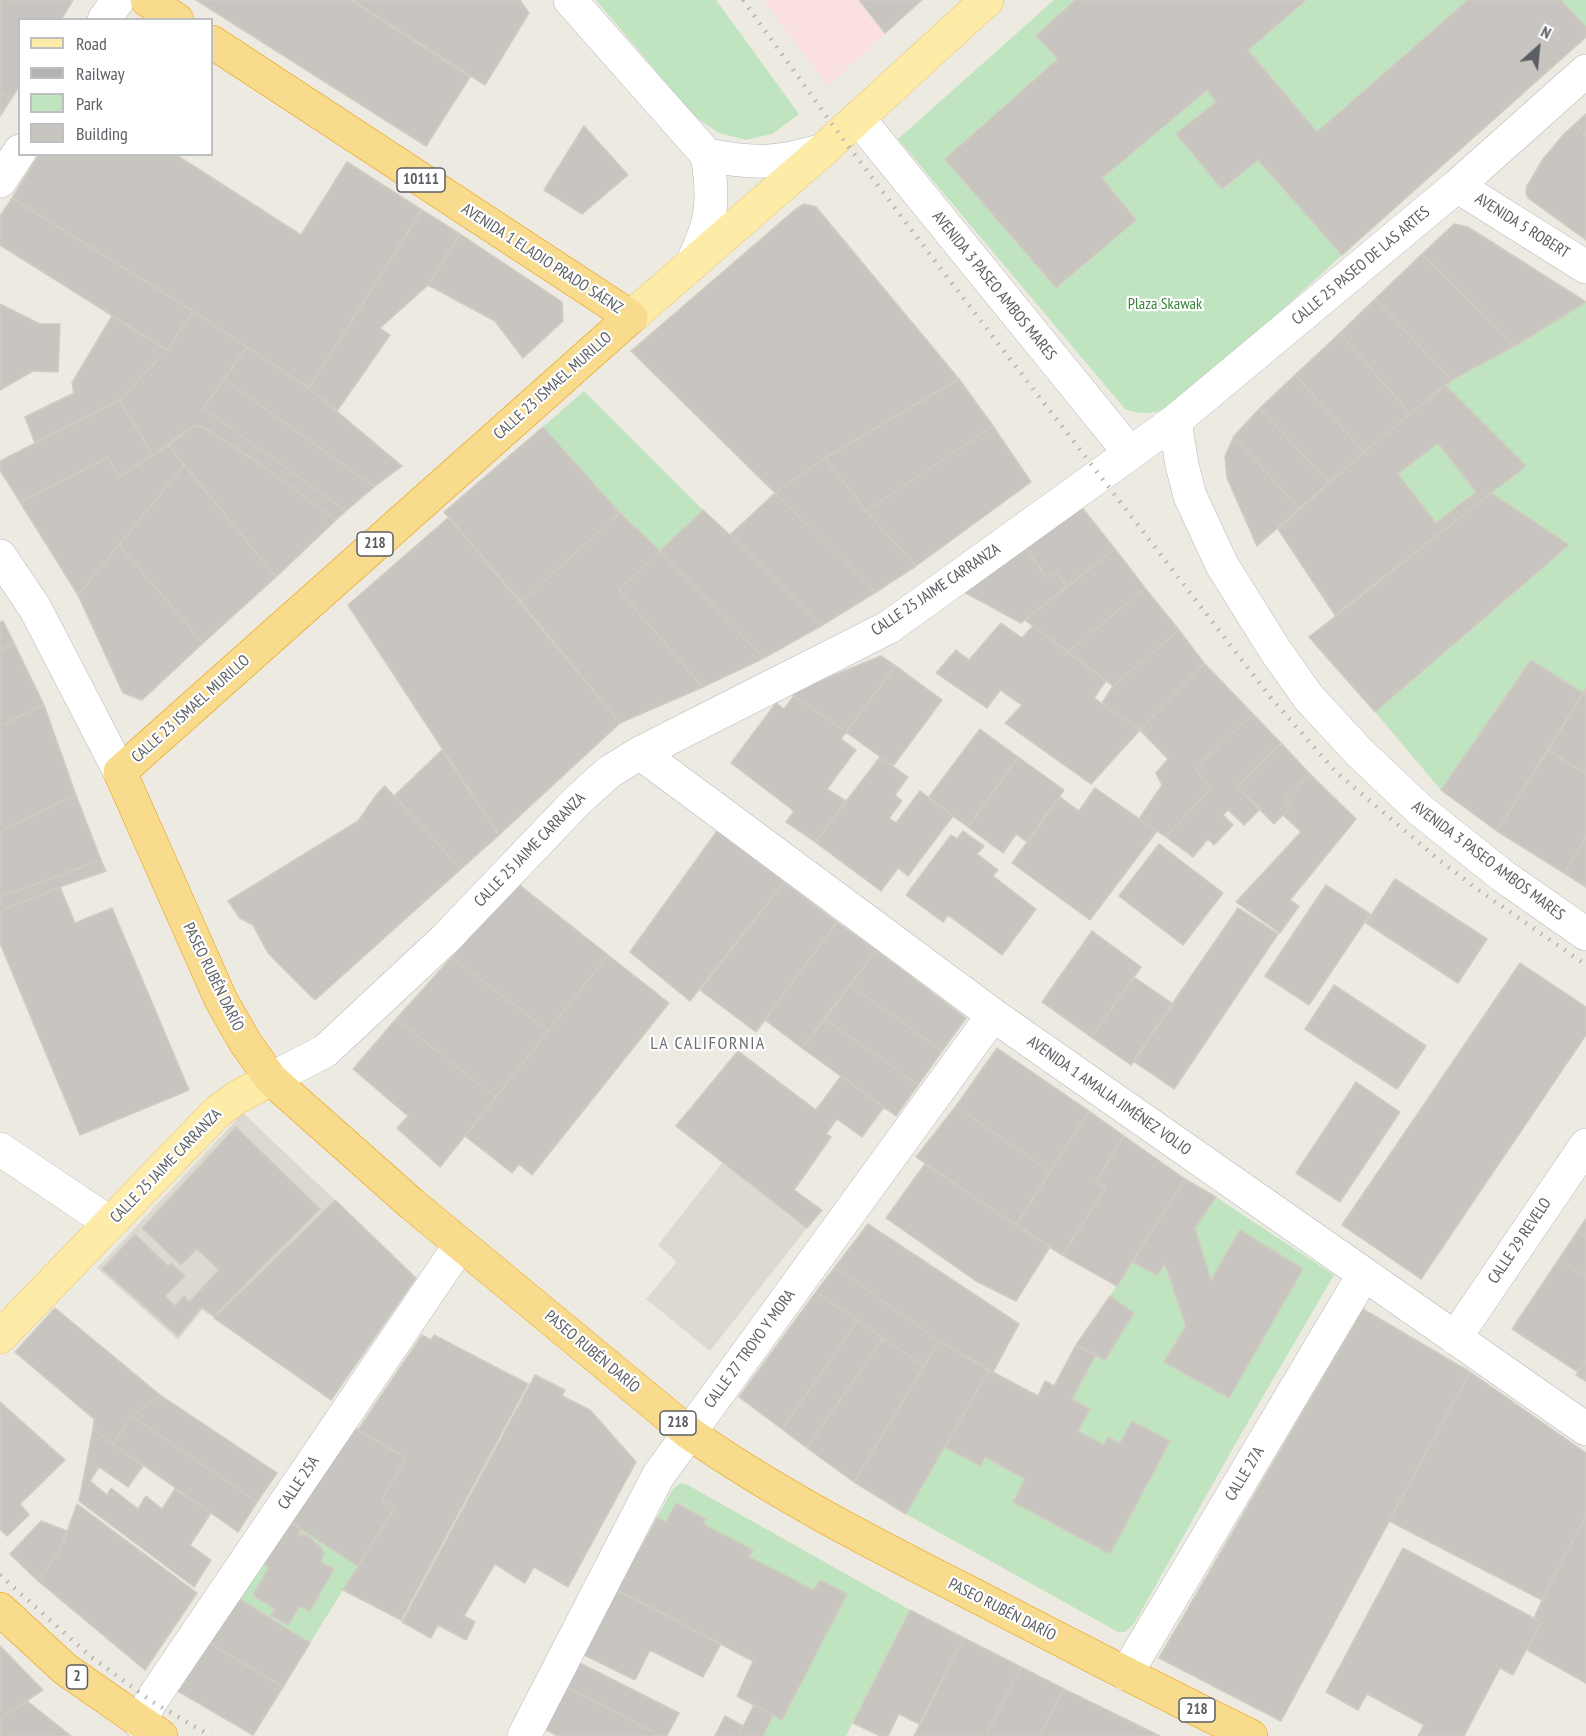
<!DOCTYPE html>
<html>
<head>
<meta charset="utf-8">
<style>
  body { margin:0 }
  #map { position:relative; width:1586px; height:1736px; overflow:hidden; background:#edeae2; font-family:"PT Sans Narrow",sans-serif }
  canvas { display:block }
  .legend { position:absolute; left:18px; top:18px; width:195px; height:138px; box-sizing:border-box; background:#fff; border:2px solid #bdbfc1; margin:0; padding:8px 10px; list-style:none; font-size:18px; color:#5b5e63 }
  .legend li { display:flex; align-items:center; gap:12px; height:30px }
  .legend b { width:30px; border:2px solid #bdbfc1 }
  .north { position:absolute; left:1508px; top:18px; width:60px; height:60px; -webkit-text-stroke:4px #fff; paint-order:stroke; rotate:27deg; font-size:16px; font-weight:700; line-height:24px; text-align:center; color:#5b5e63 }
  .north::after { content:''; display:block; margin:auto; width:21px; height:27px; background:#5b5e63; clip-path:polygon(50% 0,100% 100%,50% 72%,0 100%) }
</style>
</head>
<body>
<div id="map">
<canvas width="1586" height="1736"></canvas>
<ul class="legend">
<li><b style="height:8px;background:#fceca8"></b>Road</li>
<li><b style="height:8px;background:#b1b2b3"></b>Railway</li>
<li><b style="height:16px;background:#c0e4bf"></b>Park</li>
<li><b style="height:16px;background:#c8c5c0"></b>Building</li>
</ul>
<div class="north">N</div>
</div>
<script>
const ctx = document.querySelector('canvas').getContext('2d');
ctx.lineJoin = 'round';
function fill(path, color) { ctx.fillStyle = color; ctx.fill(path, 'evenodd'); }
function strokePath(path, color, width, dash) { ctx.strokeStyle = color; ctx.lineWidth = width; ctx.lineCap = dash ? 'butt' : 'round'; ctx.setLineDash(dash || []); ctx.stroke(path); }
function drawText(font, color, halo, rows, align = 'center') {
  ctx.font = font + ' "PT Sans Narrow",sans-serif'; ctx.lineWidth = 4.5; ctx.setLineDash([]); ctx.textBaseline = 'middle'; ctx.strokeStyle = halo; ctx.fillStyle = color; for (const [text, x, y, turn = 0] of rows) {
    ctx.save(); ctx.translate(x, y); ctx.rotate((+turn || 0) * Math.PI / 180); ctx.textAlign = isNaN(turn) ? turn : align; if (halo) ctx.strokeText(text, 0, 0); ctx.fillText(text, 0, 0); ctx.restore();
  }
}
fill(new Path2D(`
  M243,1113l92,87 -121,118 -12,-8 -24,30 -81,-72z
  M723,1162l84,66 -97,123 -64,-52 31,-37 -19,-17z`), '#ddd9d0');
fill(new Path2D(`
  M763,0h159l-94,86z`), '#fae0de');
fill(new Path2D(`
  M596,0h120l83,114 -27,20 -26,6 -27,-7 -24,-16z
  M1054,0h21l-39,36 22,23 -113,100 110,129 81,-68 -34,-42 105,-88 9,12 -40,33 46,54 36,-29 84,95 -154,141c-21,13 -38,23 -63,13l-227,-270z
  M1306,0h162l-151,132 -69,-82z
  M1561,0h25v27z
  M1586,302v387l-3,4 -52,-33 -90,130 -66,-78 194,-167 -78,-52 35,-27 -81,-81 70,-39z
  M584,391l119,119 -43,41 -40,-38 -77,-86z
  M1438,443l38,49 -40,31 -38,-49z
  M1216,1197l118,78 -93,159 -107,190 -9,8h-7l-212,-118 39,-67 36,19 4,-9 40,22 -12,23 97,51 60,-112 -50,2 -12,-6 -4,8 -26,-14 12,-22 -18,-10 24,-44 9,5 29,-47 -24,-17 22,-34 25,13 8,-11 21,62 -22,36 65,36 73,-129 -62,-39 -29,50 -16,-52z
  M680,1483l6,1 224,126 -64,126h-83l10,-21 9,4 65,-125 -27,-14 -6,10 -65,-33 3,-7 -49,-26 3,-6 -29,-15 -11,19 -9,-4 15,-28z
  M302,1529l56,37 -48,77 -74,-47 24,-34 9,5 -16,28 22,14 -4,6 17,10 12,-19 34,-37 -13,-7 3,-8 -8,-13 -14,-7 -4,2z`), '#c0e4bf');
const building = new Path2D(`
  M0,0h73l-12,20h-41v65l-9,14 -11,-7z
  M196,0h155l119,77 -44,69z
  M354,0h166l9,13 -44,72 -132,-84z
  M859,0h63l-37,33z
  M1075,0h231l-58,50 69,82 151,-132h93l25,27v10l-244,218 -84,-95 -36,29 -46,-55 40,-32 -9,-12 -105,88 34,42 -80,68 -111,-129 113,-100 -22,-23z
  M0,92l11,7 -11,17z
  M1586,114v22l-11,-12z
  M1575,124l11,12v104l-58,-42 -2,-6 1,-6 16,-27 21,-25z
  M584,126l44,49 -46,39 -38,-24z
  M39,154h136l126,81 46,-73 75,48 -113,178 -116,-77 -181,-113z
  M12,198l181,113 -26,39 -167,-105v-29z
  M804,204l12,3 143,172 -134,79 -50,35 -144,-142 165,-142z
  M422,210l38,24 -32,51 -48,43 10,7 -53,76 -28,-23z
  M1454,224l14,3 118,75 -71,44 -93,-92z
  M460,234l102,68 1,19 -40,37 -28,-37 -67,-36z
  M1422,254l93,92 -63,34 -77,-81z
  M1375,299l77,81 -42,34 -70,-81z
  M0,304l40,20h20l-2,48 -25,-1 -33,19z
  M193,311l54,36 -44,61 143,103 -10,9 -67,-50 -67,-44 -9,1 -9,5 -31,23 -34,-55 48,-50z
  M112,316l55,34 -48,50 -84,43 -10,-26 49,-24 -2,-10z
  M1340,333l70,81 -46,38 -69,-77z
  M247,347l62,41 93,78 -28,21 -150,-108z
  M1295,375l69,77 -35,31 -69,-75z
  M224,379l150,108 -28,24 -143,-103z
  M959,379l34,47 -127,85 -41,-53z
  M1445,385l81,81 -191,149 -57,-86 86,-77zM1438,443l38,49 -40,31 -38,-49z
  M119,400l34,55 -34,22 -11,-20 -88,45 -20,-32v-9z
  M1260,408l69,75 -30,26 -65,-73z
  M202,426l67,44 67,50 -60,57 -108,-132 25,-18z
  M993,426l38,56 -115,84 -50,-55z
  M543,427l77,86 -99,89 -77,-90z
  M1234,436l65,73 -42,37 -30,-68 -2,-22z
  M168,445l16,20 -106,130 -58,-93 88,-45 11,20z
  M825,458l41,53 50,55 -40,26 -101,-99z
  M184,465l92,112 -73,66 -84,-98z
  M775,493l101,99 -55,34 -91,-91z
  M1491,493l78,52 -194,167 -66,-75z
  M1080,505l35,44 -48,37 -11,-14 -9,6 -22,-31z
  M703,510l27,25 91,91 -57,32 -104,-107z
  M620,513l40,38 -41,39 84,97 -83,36 -99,-121z
  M449,517l171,206 -121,112 -151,-230z
  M119,545l84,98 -61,57 -19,-7 -45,-98z
  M1025,547l22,31 9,-6 11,14 -46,37 -59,-32z
  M1115,549l30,39 -77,64 -43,-32z
  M660,551l104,107 -61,29 -84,-97z
  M1145,588l34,42 -66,56 -45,-34z
  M3,621l11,22 -14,7v-28z
  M1001,623l21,15 11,-12 73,55 -12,17 46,32 -49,54 -86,-61 17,-18 -22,-15 -13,18 -51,-35 20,-23 13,10z
  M1179,630l25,33 -64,67 -38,-27 11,-17z
  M14,643l30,62 -44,21v-76z
  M881,656l15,10 -50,66 -56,-39z
  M1531,660l52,33 -86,138 -56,-41z
  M1204,663l49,51 -58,54 16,20 -45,49 -27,-18 23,-34 -6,-12 12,-14 -28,-29z
  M896,666l46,34 -49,66 -47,-34z
  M1586,689v85l-38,-24z
  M794,696l52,36 -5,7 15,11 -29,39 19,12 -31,41 -29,-20 8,-11 -63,-48 45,-60 8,6z
  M44,705l32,90 -76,36v-105z
  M1253,714l28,29 -44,44 23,22 -16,16 -16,-15 -5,5 10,10 -19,20 -6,-6 -15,18 -27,-20 45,-49 -16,-20z
  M980,729l38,28 -50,70 -40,-29z
  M1281,743l29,31 -26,25 7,8 -17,17 -37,-37z
  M442,750l57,85 -38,34 -67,-73z
  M1548,750l38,24v63l-22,36 -67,-42z
  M880,757l28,20 -13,18 7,6 -13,17 7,5 24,-32 33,25 -45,60 -10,-8 -17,23 -66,-49z
  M1018,757l46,33 -37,52 -11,-8 -13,19 -35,-26z
  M1310,774l46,45 -66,81 9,6 -19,27 -44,-31 65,-70 -18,-17 8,-8 -7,-8z
  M385,786l76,83 -146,131 -47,-47 -15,-28 -13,-7 -12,-17 130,-80 19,-27z
  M1095,788l62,43 -67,89 -78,-57 48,-66 19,14z
  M76,795l25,65 -101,37v-66z
  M717,831l67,51 -94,119 -60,-49z
  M963,831l21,15 -7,8 21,16 -5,6 43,33 -34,46 -54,-40 -5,7 -37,-27 45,-60 6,4z
  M1586,837v50l-22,-14z
  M1159,844l64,49 -40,52 -64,-49z
  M101,860l5,11 -46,16 -60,24v-14z
  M1395,879l92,60 -29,44 -92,-60z
  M784,882l53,40 -81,110 -56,-42z
  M517,883l91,72 -60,76 -96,-74z
  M1326,885l44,29 -61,91 -44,-29z
  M60,887l15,36 37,-15 77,182 -109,45 -80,-192v-32z
  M1238,908l40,26 -104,155 -41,-28z
  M837,922l39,28 -74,98 -37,-28z
  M1092,931l49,36 -50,70 -49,-35z
  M876,950l90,68 -24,33 -92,-66z
  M608,955l61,48 -137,172 -13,-11 -7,9 -47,-37z
  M452,957l96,74 -52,66 -100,-78z
  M1520,963l66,44v28l-165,244 -79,-54z
  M1134,977l39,27 -42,61 -40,-28z
  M850,985l92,66 -24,34 -93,-66z
  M1334,985l92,61 -29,43 -92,-60z
  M396,1019l100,78 -56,70 -43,-39 11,-12 -55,-47z
  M825,1019l93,66 -22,31 -94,-68z
  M997,1048l92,63 -39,61 -94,-66z
  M738,1051l78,59 25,-34 43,31 -22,30 -25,-18 -11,15 5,3 -37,53 28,20 -15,18 -131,-102z
  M1356,1082l44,30 -60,90 -44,-29z
  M956,1106l94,66 -34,53 -100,-68z
  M1089,1111l35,25 -28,46 10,6 -44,67 -46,-30z
  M236,1127l84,82 -106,107 -12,-9 -24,29 -76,-67 33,-35 33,32 3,-3 14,13 -20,20 10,10 9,-10 5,6 30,-32 -22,-21 -16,16 -39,-37z
  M1124,1136l61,43 -68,107 -55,-31 44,-67 -10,-6z
  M925,1164l125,83 -34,54 -40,-20 -90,-63z
  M1185,1179l31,18 -21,31 16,52 29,-50 63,39 -74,129 -65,-36 22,-36 -21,-62 -8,11 -25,-13z
  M335,1200l81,78 -85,122 -117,-82z
  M1586,1219v19l-9,-6z
  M868,1224l151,100 -26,48 -54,-31 -104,-74z
  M1577,1232l9,6v39l-27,-18z
  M1559,1259l27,18v83l-8,12 -66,-43z
  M835,1267l104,74 -15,25 -108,-74z
  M816,1292l42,29 -76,108 -43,-32z
  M1110,1296l24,17 -29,47 -29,-15z
  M55,1308l105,87 -28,21 -19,28 -20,-15 1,-10 -79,-67z
  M1363,1309l107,63 -189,349 -122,-63z
  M858,1321l25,17 -76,110 -25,-19z
  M422,1335l9,5 3,-5 94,49 -127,236 -58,-30 52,-83 -13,-7 24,-42 -48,-28z
  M883,1338l41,28 -70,116 -47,-34z
  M939,1341l50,29 -83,144 -52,-32z
  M1076,1345l20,10 -24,44 18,10 -12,22 26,14 4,-8 12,6 12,-22 38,20 -60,113 -97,-52 12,-23 -40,-22 -4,9 -36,-19 44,-77 49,26 7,-15 9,5z
  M1586,1360v21l-10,-6z
  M1470,1372l116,81v62l-44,85 -153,-79z
  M535,1375l30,15 -3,6 28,14 46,52 -68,125 -34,-20 -9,16 -30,-19 -31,52 11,6 -9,18 -28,-15 -7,13 -29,-16z
  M160,1395l117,78 -20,29 -125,-86z
  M0,1402l65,58 -45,44 9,11 -22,21 -7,-7z
  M132,1416l125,86 -19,30 -125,-88z
  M350,1425l56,33 -24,42 13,7 -37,59 -71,-46z
  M93,1429l50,37 -15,21 -29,-20 -9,14 17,14 4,-7 27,21 8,-13 16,13 13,-20 36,24 -21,32 21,15 -17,27 -115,-86z
  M676,1503l30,16 -3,5 50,26 -4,7 65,33 6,-10 27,14 -65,126 -45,-24 16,-35 -140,-73 19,-38 6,3 19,-35 9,4z
  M77,1504l120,89 -52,77 -108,-90 23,-29z
  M1586,1515v168l-59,-33 14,-28 -7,-4 8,-18z
  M287,1520l15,9 -4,7 4,-2 7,3 13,11 2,6 -3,8 13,7 -24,42 -10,-5 -12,19 -17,-10 4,-6 -22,-14 16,-28 -9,-5z
  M41,1521l26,10 -7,20 -23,29 -27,-26z
  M1403,1548l138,74 -28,53 -13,-7 -36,68h-46l6,-11 -57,-31 -9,16 -32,-18z
  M613,1588l108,56 -18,33 -53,-27 -15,30 -55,-27z
  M235,1596l75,47 -27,44 -77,-46z
  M910,1610l54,28 -45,86 -20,-10 -11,22h-8l-27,-13z
  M964,1638l57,29 -35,69h-72z
  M206,1641l77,46 -30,48 -77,-45z
  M0,1646l43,44 -43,29z
  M576,1661l103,52 -12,23h-6l-98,-51z
  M1021,1667l43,22 -25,47h-53z
  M563,1685l98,51h-103l-16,-8z
  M1064,1689l96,47h-121z
  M27,1701l44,35h-71v-17z
  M754,1705l19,10 -10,21h-25z
  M725,1716l18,10 -5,10h-23z`);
fill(building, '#c8c5c0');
strokePath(building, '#d1ccc1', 1.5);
const minor = new Path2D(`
  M570,0l137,155c8,46 5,69 -16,110
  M104,20l14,-20
  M858,118l272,335
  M707,155c46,9 71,9 116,-5
  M0,181l20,-30
  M1457,186l129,81
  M1175,421l7,44 8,31 32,69 53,85 34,48 50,54 60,57 84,67 83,58
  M0,556l35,52 85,164
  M640,753l353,262 593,414
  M271,1079l54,-28 120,-112 133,-139 31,-28 31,-19 249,-126 204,-147 82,-59 282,-235 129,-115
  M0,1149l110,74
  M1455,1338l131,-193
  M1126,1674l238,-400
  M139,1722l12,-21 309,-456
  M524,1736l134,-260 335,-461`);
const major = new Path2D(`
  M631,317l192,-167 164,-150
  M0,1337l217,-225 19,-14 35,-19`);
const highway = new Path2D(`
  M147,0l30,20
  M212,42l419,275 -511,455 101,228 24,42 26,37 142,126 276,228c91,63 183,110 281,160 93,48 186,97 281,143
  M0,1609l65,60 96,67`);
strokePath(minor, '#b5b8bc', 34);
strokePath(major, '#ecc05c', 34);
strokePath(highway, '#e89c08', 34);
strokePath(minor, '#fff', 33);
strokePath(major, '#fceca8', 33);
strokePath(highway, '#f9db8d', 33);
strokePath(new Path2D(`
  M743,0l97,135 104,138 327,425 64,73 104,89 38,29 109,76
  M0,1575l90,81 61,45 60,35`), '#b1b2b3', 4.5, [1.5, 8]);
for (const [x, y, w] of [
  [421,180,48],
  [375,544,36],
  [678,1423,36],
  [77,1677,21],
  [1197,1710,36]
]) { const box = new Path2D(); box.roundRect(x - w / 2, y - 12, w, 24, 4.5); ctx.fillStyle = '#fff'; ctx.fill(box); strokePath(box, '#5b5e63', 1.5); }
drawText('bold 15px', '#5b5e63', null, [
  ["10111",421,180],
  ["218",375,544],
  ["218",678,1423],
  ["2",77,1677],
  ["218",1197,1710]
]);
drawText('16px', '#5b5e63', '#fff', [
  ["AVENIDA 5 ROBERT",1522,226,32],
  ["AVENIDA 1 ELADIO PRADO SÁENZ",542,259,33],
  ["CALLE 25 PASEO DE LAS ARTES",1361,266,-40],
  ["AVENIDA 3 PASEO AMBOS MARES",994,286,51],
  ["CALLE 23 ISMAEL MURILLO",553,386,-42],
  ["CALLE 25 JAIME CARRANZA",936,590,-34],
  ["CALLE 23 ISMAEL MURILLO",191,709,-42],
  ["CALLE 25 JAIME CARRANZA",530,850,-46],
  ["AVENIDA 3 PASEO AMBOS MARES",1488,861,37],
  ["PASEO RUBÉN DARÍO",213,977,64],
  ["AVENIDA 1 AMALIA JIMÉNEZ VOLIO",1109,1096,35],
  ["CALLE 25 JAIME CARRANZA",166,1166,-46],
  ["CALLE 29 REVELO",1520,1241,-56],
  ["CALLE 27 TROYO Y MORA",750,1349,-54],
  ["PASEO RUBÉN DARÍO",592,1352,40],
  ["CALLE 27A",1245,1474,-59],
  ["CALLE 25A",299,1483,-56],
  ["PASEO RUBÉN DARÍO",1002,1610,27]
]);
drawText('16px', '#38843a', '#fff', [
  ["Plaza Skawak",1165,304]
]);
ctx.letterSpacing = '1.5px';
drawText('18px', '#6c7075', '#fff', [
  ["LA CALIFORNIA",708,1044]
]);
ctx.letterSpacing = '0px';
</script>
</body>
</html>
